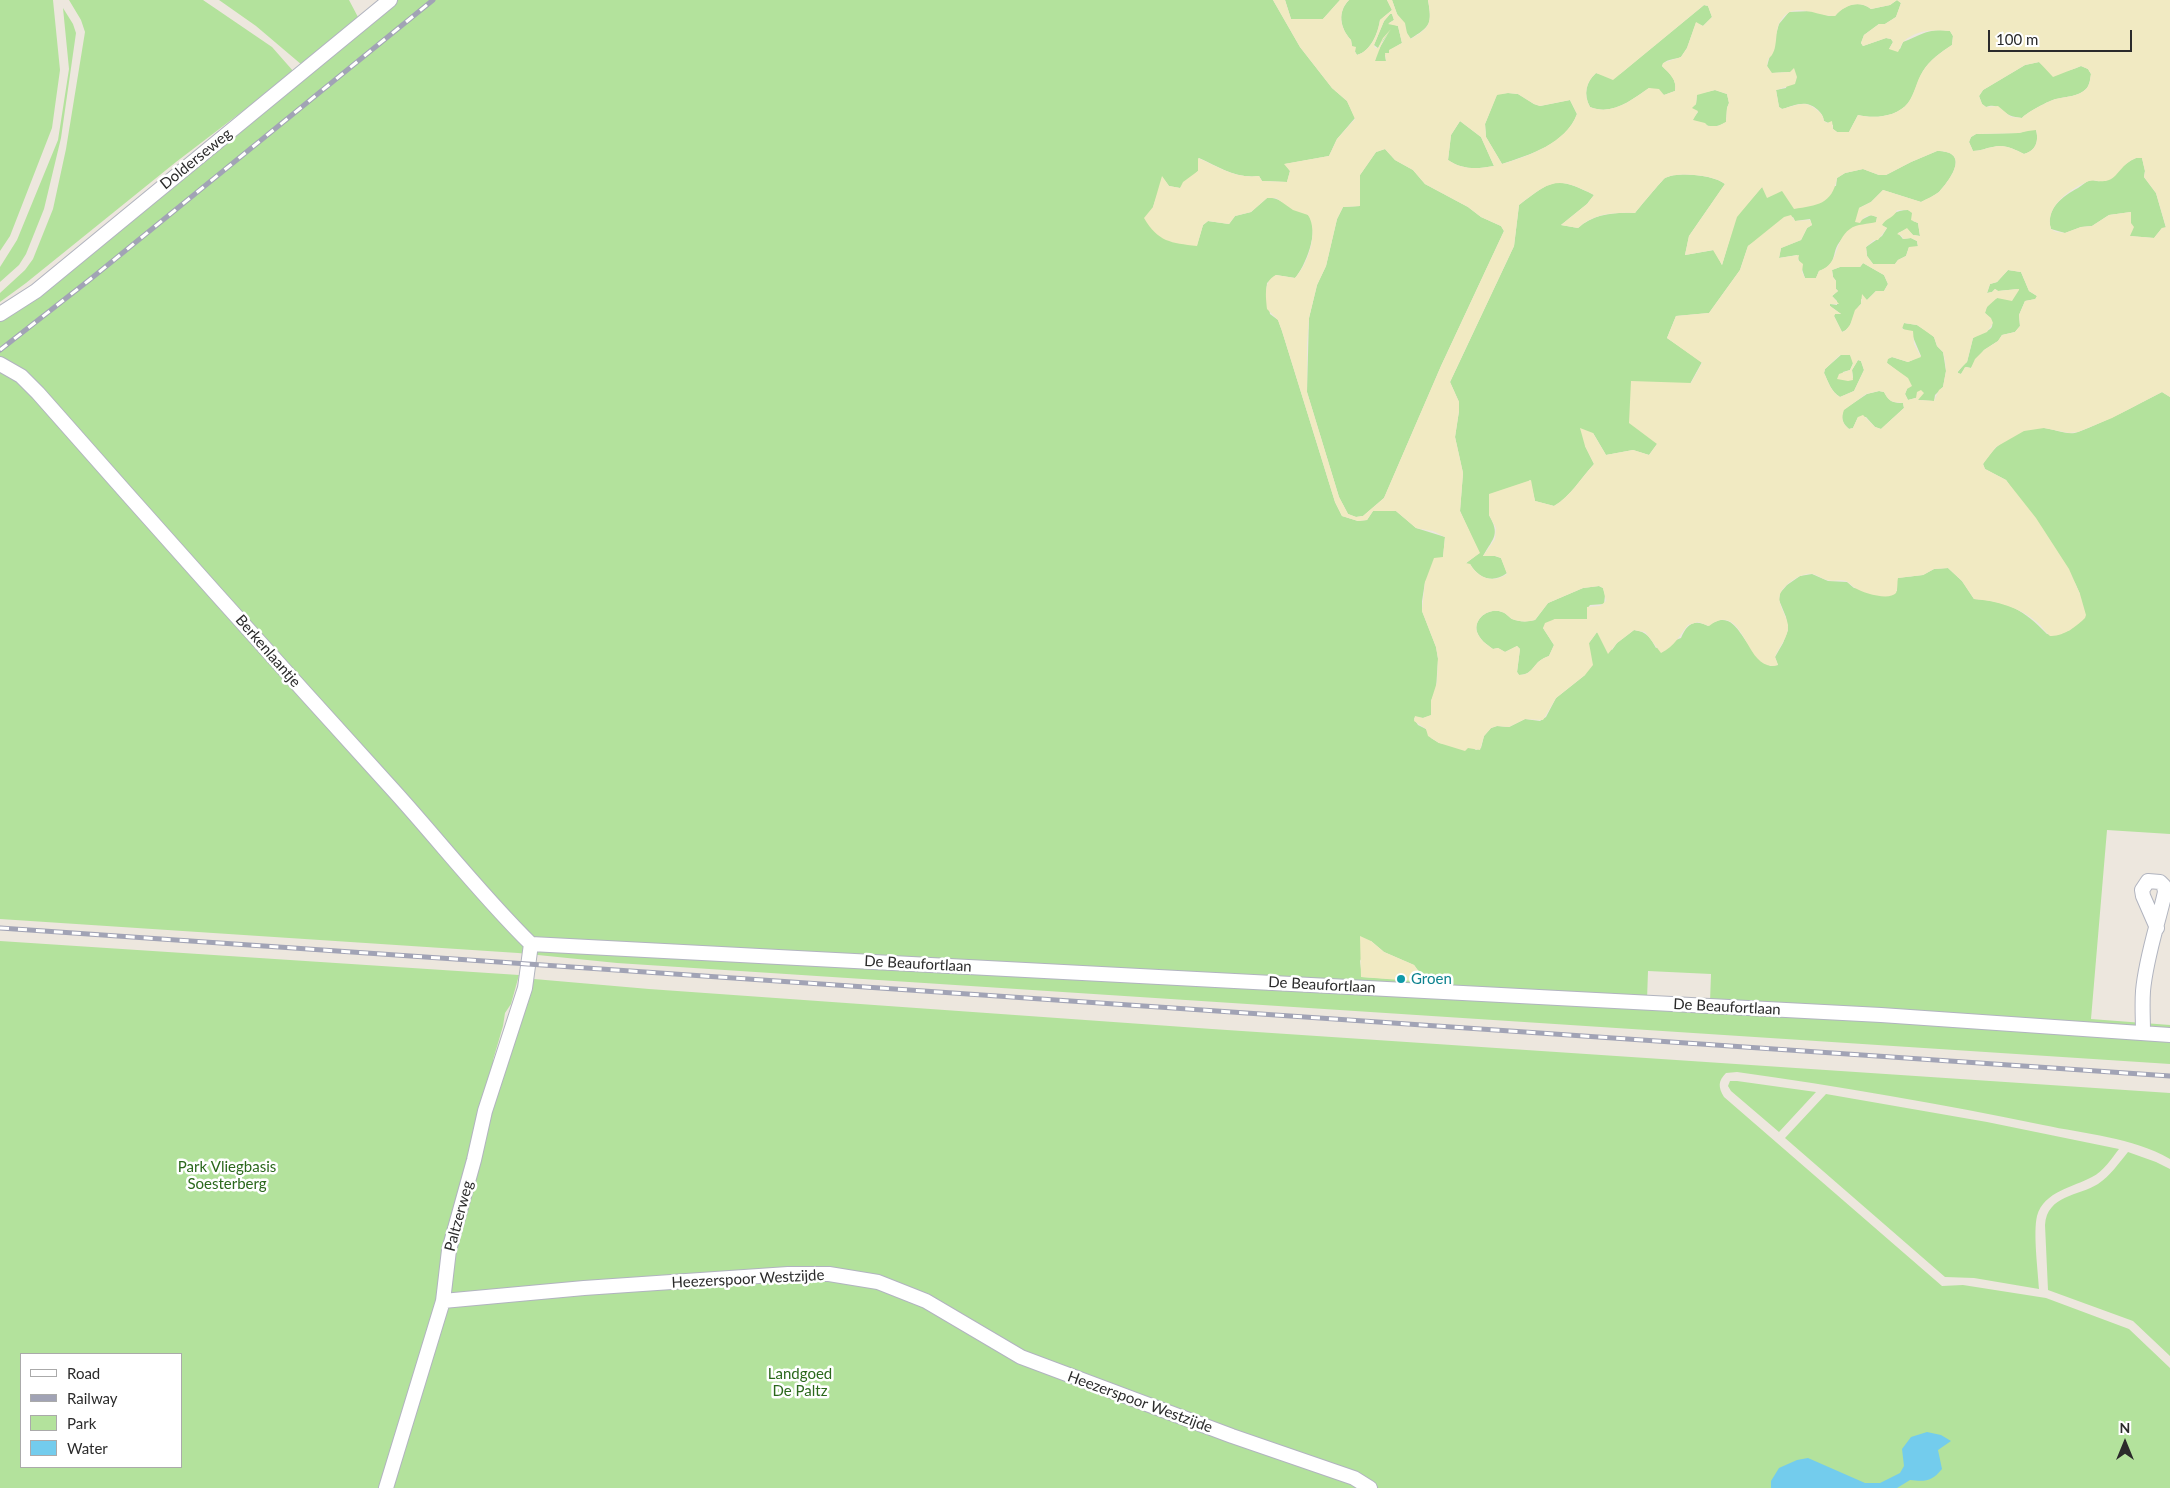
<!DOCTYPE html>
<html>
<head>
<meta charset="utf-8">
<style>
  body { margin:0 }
  #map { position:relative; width:2170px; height:1488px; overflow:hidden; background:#ede7de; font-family:Lato,sans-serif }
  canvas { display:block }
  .legend { position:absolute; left:20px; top:1353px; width:162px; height:115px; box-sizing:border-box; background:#fff; border:1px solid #aaa; margin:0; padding:6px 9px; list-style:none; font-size:15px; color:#2b2b2b }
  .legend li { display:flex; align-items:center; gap:10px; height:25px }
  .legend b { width:25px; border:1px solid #aaa }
  .north { position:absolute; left:2100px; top:1418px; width:50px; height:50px; -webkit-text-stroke:4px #fff; paint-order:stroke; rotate:0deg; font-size:14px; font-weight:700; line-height:20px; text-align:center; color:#2b2b2b }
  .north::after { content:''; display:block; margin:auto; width:18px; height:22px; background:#2b2b2b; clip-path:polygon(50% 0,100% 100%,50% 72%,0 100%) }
  .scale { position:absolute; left:1988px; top:30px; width:144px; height:22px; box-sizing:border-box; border:2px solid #2b2b2b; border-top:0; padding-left:6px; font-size:15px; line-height:18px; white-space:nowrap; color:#2b2b2b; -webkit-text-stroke:4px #fff; paint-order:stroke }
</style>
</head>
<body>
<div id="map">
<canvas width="2170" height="1488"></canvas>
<ul class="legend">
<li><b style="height:6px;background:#fff"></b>Road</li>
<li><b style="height:6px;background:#a1a3b5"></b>Railway</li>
<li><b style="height:14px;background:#b3e29c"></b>Park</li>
<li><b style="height:14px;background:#73cced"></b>Water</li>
</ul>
<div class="north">N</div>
<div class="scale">100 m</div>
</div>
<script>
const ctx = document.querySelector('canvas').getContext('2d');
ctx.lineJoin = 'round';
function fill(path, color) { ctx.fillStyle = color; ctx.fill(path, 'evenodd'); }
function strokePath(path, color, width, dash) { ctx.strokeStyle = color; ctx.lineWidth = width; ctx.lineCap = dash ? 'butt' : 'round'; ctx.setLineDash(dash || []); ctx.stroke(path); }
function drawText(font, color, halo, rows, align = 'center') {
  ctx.font = font + ' Lato,sans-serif'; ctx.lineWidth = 5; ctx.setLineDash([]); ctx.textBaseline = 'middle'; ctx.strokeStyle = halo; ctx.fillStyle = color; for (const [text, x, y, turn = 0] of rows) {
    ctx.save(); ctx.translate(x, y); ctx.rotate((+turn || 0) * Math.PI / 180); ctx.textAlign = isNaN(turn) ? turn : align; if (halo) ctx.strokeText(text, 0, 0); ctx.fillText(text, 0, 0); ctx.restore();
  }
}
fill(new Path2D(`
  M0,0h53l7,70 -8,58 -42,108 -10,15z
  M69,0h134l69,47 22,25 -118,90 -150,121 -26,19v-9l25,-23 8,-11 20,-50 13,-60 19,-117 -4,-12z
  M219,0h130l10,19 -57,46 -46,-39z
  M397,0h876l27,47 32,41 15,13 8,17 -18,21 -8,17 -44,8 5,7 -3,11 -25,-1 -3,-5c-23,3 -40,-9 -60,-18l-1,13 -18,17 -11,-2 -6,-8 -10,29 44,38 6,-20 5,-4 21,3 6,-8 16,-4 16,-14c9,-1 14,4 22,7 6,3 16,6 20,11 11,14 -4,51 -14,62l-19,-3 -9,8 -1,10 4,21 8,6 4,11 53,171 7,14 16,5 9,-1 6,-9h23l20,17 29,9 -2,20 -18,25 -3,19v10l14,36 2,12 -2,30 -5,12 1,14 -9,3 -8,-1 -1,2 4,6 8,4 5,9 8,5 33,4 4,3 5,-2 3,-12 7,-8 6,-2 12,1 16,-8 15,2 6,-4 10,-19 29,-23 4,-32 8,-11 15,18 5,-7 17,-13c13,2 16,7 22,18l25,-10c6,-14 13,-19 27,-12 23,-17 30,6 42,20 7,7 14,13 20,20l8,-1 -3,-8 8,-14 5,-13 -2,-13 -7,-17 1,-7 7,-8 13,-9 12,-2 16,7 19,1 7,6 43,3v-13l26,-3 11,-6 14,-1 14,13 12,18c34,2 50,11 73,35l10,1 13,-5 10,-36 -5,-11 -69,-103 -21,-11 -2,-5c12,-20 37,-38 61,-36 11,1 24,8 34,4 29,-11 57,-26 84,-40l8,5v437l-63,-4 -16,189 79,6v39l-1553,-101 -99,-10 -518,-34v-602zM1371,941l13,11 30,13 12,16 -64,-4 -2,-16zM1648,971l63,3 -1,28 -63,-2z
  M1285,0h55l-17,19h-32z
  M1349,0h38l5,10 -12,10c-2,13 -9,31 -23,35l-5,-9 -1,-6c-11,-12 -14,-28 -2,-40z
  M1392,0h36c4,24 3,26 -18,39l-13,-25z
  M1897,0l4,3 -5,14 -11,7h-6l-15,11 -3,8 2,3 23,-8 5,1 2,3 -4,7h11l3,-7c20,-8 25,-14 47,-11l3,5 -1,9c-11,7 -22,15 -29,26 -6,10 -8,23 -15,32 -11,14 -34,16 -50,12l-9,17h-12l-4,-3v-4l-9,-4c-1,-5 -2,-7 -6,-11 -12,-11 -22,-5 -36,-1l-3,-2 -3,-17 10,-2 4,-16 -19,1 -4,-7 12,-42 10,-12 24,-1 16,5h6c10,-12 24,-16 36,-7l19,-4z
  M1704,5l4,1 4,11 -9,9 -7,-3 -9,25 -6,9c-6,3 -16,1 -19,9 8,8 15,13 13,25l-11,4 -15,-7c-18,12 -36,28 -59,19 -7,-13 -4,-25 6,-34l11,3 13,-2z
  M63,8l10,16 3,9 -15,105 -17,71 -18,45 -7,11 -19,17v-15l17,-27 41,-100 11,-71z
  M1390,14h2l2,6 -5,3 9,3 4,17 -12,7 -1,3 -4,2 1,6h-11l1,-7 13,-22 -11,16 -4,-3 10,-24z
  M2039,62c13,13 27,11 42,4l7,3 3,5c-1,5 -1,11 -5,15 -6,7 -21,8 -30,10 -6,1 -30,14 -34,19 -4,-1 -9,-1 -13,-3 -9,-5 -12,-12 -23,-8l-4,-3 -3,-8 4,-6 42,-25z
  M1715,90l12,4 2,9 -2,5 -1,14c-11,8 -22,3 -34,-2l6,-8 -7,-4 5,-4 1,-10z
  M1508,93l10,1 16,10 6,2 30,-6 7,14c-11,30 -48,41 -75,50l-16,-27 -1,-13 12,-30z
  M1460,121l21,16 13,29c-16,3 -32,4 -46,-6l3,-25z
  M2028,130h8c3,11 0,21 -12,24 -10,-5 -20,-10 -31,-7 -8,1 -12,4 -20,4l-4,-9 2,-5 5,-3 43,-1z
  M1385,149l10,11 18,10 12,14 43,23 13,10 20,9 3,5 -63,135 -57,132 -21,18 -7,1 -8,-3 -9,-17 -32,-105 2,-74 8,-33 9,-19 11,-47 6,-12 17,-1v-31l16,-23z
  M1937,151c33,0 15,27 2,41 -5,4 -12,7 -18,10l-38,-12 -12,12 -12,6 2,12 10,-5 6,2 -1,6c-12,2 -27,7 -35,17 -11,13 -2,24 -22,31l-3,7h-11l-8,-23 -18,3 2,-10 20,-8 6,-12 5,-3 -2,-6 -15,2 -2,-4 -45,29 -8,24 -31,43 -33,3 -9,22 35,24 -45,82 -8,11 -16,-5 -27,5 -13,-22 -8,13 9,18c-13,14 -23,32 -40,42l-19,-5 -5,-21 -41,35c11,20 5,22 -6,41h12l6,2 6,15c-14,11 -29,5 -37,-9h-5l14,-11 -19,-42 3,-38 -8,-36 4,-26v-9l-9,-20 64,-136 5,-41c34,-26 37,-29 75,-10l-7,9 -26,21 17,3c16,-14 36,-16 57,-15 4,-5 28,-34 30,-35 13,-7 49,-3 60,6l-36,52 -4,19 29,-5 8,15 14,-48 26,-30 20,3 54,-4 1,-8 8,-5 18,-4 16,6h7l25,-13z
  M2136,158h6l3,13 -1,6 12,16 10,35h-4l-8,10 -25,-2 2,-24 -22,3 -17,11 -11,1 -16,6 -14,-4c-6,-20 12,-33 27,-41 5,-3 9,-8 14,-8 3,0 5,2 8,1 13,-3 23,-18 36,-23z
  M1908,210l4,2 1,9 5,2 2,13 -7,-1 -6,-6 -9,4 5,6 8,-1 6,3 1,6h-9l-3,9 -8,4 -3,4h-22l-6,-8 -1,-9 16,-11 5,-8 -6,-3c8,-9 15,-15 27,-15z
  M1863,263l21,12 4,9 -4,7h-8l-9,9 -6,-1v5c-9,8 -7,24 -19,28l-8,-16 1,-2h6l-11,-8v-2l7,1v-4l-5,-5 6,-5 -2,-2v-8l-3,-4 -1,-7 8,-3h20z
  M2008,270l13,2 8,19 8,5 -1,3 -11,2 -6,14 1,11 -5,6 -13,3 -4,6 -14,9 -13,18 -5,-1 -5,7 -4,-1 8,-10 2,-1 6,-24c13,-8 29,-8 12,-25 1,-14 22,-19 33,-24l-20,2 -3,-2 -3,3 -5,1 3,-9 7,-2z
  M1904,323l13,2 11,7 6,5 3,9 6,6 3,19 -3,16 -8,8 -1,6 -16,-1 1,-3 -11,3 -3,-6 2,-5 -11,-19 -9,-7v-4l5,-2 16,5 13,-6 -8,-19 -12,-10z
  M1842,354l8,1 4,6 -4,9 -7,2 -1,8 11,-2 -1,-8 6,-10 3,1 3,9 -10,21 -14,6c-9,-5 -12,-16 -16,-24l1,-4z
  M1879,391l5,1c5,9 8,11 19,11l1,5 -23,21 -6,-2 -9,-10h-8l-5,11 -4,1c-7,-6 -8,-11 -6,-19l24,-16z
  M1599,586l4,2 2,7 -1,9 -14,1 -3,4 2,8 -2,2h-32l-12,9 11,17 -5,11c-18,6 -13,18 -30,19l-2,-3 3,-23 -3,-3 -12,6 -7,-4 -5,1c-7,-5 -13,-9 -16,-17 -4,-14 13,-25 25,-20 4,1 7,5 10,7 7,3 16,3 23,1l13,-17 35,-15z
  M0,941l519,34 -8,29 -6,9 -2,13 -10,34 7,12 34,-93 115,10 563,40 958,64v66c-38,-22 -85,-25 -127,-34 -102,-21 -204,-39 -306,-53l-11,1c-8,8 -8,14 -2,24l218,189 21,-1 83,13 83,31 41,39v120h-2170zM21,1354h160v113h-160z
  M1730,1081h7l79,11 -37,40 -48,-41 -3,-5z
  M1826,1094l161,28 132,27c-7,9 -16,23 -27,28 -18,10 -48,14 -55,39 -4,17 1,54 2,73l-65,-11 -29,-1 -160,-139z
  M2128,1152l28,10 14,7v187l-37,-35 -85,-31 -3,-65c2,-30 34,-29 53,-41 12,-8 21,-21 30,-32z`), '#b3e29c');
fill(new Path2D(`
  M1273,0h12l6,19h32l17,-19h9c-12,12 -9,28 2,40l1,6 4,1 -1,5 2,3c14,-4 21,-21 23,-35l12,-10 -5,-10h5l5,14 8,9 2,10 4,6c20,-12 21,-16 17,-39h469l-7,5 -19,4c-12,-9 -26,-4 -36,7 -17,1 -41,-16 -54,4 -8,11 -1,31 -13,39l-1,7 5,7 18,-1 4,-4 3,9 -2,7 -19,6 3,17 3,2c16,-4 23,-10 36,2 4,3 5,5 6,10l3,2 5,-2 1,8 4,3h12l9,-17c16,4 39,2 50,-12 7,-9 8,-22 15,-32 7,-11 18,-19 29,-26l1,-9 -3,-5c-15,-2 -34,-1 -46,10 -3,3 -4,8 -6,11l-9,-3 4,-7 -2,-3 -5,-1 -23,8 -2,-3 3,-8 15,-11h6l11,-7 5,-14 -4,-3h273v397l-8,-5 -50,26 -34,14 -9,1 -25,-5 -20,3 -28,16 -13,17 2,5 21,11 30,38 33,51 11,25 6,21 -1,3c-8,8 -22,19 -35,18 -5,-4 -8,-10 -13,-14 -18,-15 -40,-21 -63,-23l-12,-18 -14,-13 -14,1 -11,6 -25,3c-1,4 0,11 -2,15 -7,8 -33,0 -41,-5 -3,-2 -5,-5 -9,-7 -6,-2 -13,1 -19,-1 -5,-1 -9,-5 -14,-6 -11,-2 -27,9 -32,18 -6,10 6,23 7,33 1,12 -9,21 -13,32l3,8c-34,10 -32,-67 -69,-39l-11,-4 -10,3c-9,11 -13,21 -27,28l-16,-21 -11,-2 -17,13 -9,11 -11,-22 -8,11 4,22 -8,10 -29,23 -13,22 -18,-1 -16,8 -12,-1 -6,2 -7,8 -4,14 -12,-2 -3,3 -26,-8 -11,-7 -2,-7 -12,-8 1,-5 8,2 8,-3v-14l6,-19 1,-24 -2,-11 -14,-36 3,-29 9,-24 9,-1 2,-20 -12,-6 -17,-3 -20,-17h-23l-6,9 -9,1 -16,-5 -7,-14 -53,-171 -4,-11 -11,-11c-1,-13 -4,-28 9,-34l19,3c13,-14 24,-46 13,-63l-15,-5 -17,-12h-9l-16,14 -16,4 -6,8 -21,-3 -5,4 -6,21c-26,-3 -39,-4 -53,-28l9,-11 9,-31 7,10 11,2 3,-6 15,-11v-13c20,9 38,21 61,18l3,5 25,1 3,-11 -6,-7 45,-8 8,-17 18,-20 -8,-18 -15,-13 -32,-41zM1704,5l4,1 4,11 -9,9 -7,-4 -9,26 -6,9 -18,6 -1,3c8,8 15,14 13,25l-11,4 -5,-6 -10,-1c-18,12 -36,28 -59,19 -7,-13 -4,-25 6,-34l17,7zM1390,14h2l2,6 -6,4 10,2 4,17 -13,7v3h-4l1,8h-11l8,-21 8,-11 -8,9 -5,10h-3l-1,-3 10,-24zM2039,62l14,15 28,-11 7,3 3,5c-1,5 -1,11 -5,15 -6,7 -21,8 -30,10 -6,1 -30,14 -34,19l-11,-1 -13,-11 -12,1 -4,-3 -3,-8 4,-6 42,-25zM1715,90l12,4 2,9 -2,5 -1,14 -8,4h-10l-3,-3 -12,-3 5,-9 -6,-3 4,-4 1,-9zM1508,93l10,1 16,10 6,2 30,-6 7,14c-11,29 -48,42 -75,50l-16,-27 -1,-13 12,-29zM1460,121l21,16 13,29c-17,3 -32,4 -46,-6l3,-25zM2028,131l8,-1c3,11 0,21 -12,24 -11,-5 -19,-10 -31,-7 -7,1 -12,4 -20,4l-4,-9 2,-5 5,-3 43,-1zM1385,149l10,11 18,10 12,14 43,23 13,10 20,9 3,5 -63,135 -57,132 -21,18 -7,1 -8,-3 -9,-17 -32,-105v-49l2,-25 8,-33 9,-19 11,-47 6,-12 17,-1v-31l16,-23zM1937,151c33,0 15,27 2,41 -5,4 -13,7 -18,10l-38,-12 -12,12 -12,6 -4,14 5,1c4,-8 10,-9 17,-6l-1,5c-7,2 -20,2 -26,7 -17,12 -9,34 -31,42l-3,7h-11l-3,-6 1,-8 -5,-4 1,-5 -20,3 2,-10 20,-8 6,-12 5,-3 -2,-5 -15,1 -4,-6 -7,2 -36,29 -8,24 -31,43 -33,3 -9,22 35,25 -11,20 -60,-2 -2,42 28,21 -8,11 -16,-5 -27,5 -13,-22 -13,-5 5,18 9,18c-13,14 -24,33 -40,42l-19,-5 -4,-21 -42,14v21l7,13 -1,11 -12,17h12l6,2 6,16c-14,10 -29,4 -37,-10l-4,-1 14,-10 -20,-42 3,-38 -8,-36 4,-26v-9l-9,-20 64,-136 5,-41c32,-25 39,-29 75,-10l-7,9 -26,21 17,3c16,-15 36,-16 57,-15 4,-5 28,-34 30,-35 13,-7 50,-3 60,6l-36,52 -4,19 28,-5 9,15 15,-48 25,-30 5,11 15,-7 12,18c23,-4 38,-4 43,-31l8,-5 18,-4 16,6h7l25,-13zM2136,158h6l3,13 -1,6 12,16 10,34 -4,1 -8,10 -24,-2 4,-9 -3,-4v-11l-22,3 -17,11 -11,1 -16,6 -9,-1 -5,-3c-7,-23 20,-41 38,-48 6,-2 13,2 20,-1 10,-4 12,-16 27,-22zM1908,210l4,3 -1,7 7,3 2,13 -7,-1 -6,-7 -10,6 5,2 1,3 8,-1 6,3 1,5 -9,1 -3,9 -8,4 -3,4h-22l-6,-8 -1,-9 8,-7h4l9,-12 -5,-3c4,-7 12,-7 15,-15zM1863,263l21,12 4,9 -4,7h-8l-9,9 -5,-6 -1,10 -6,6 -5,15 -5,6 -3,1 -8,-16 1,-2h6l-11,-8v-2h9l-7,-8 6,-5 -2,-2v-8l-3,-4 -1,-7 8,-3h20zM2008,270l13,2 8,19 8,5 -2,3 -10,2 -6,14 1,11 -5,6 -13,3 -4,6 -14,9 -9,9 -4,9 -6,-1 -4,7 -3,-1v-2l9,-9 6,-24 14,-6 6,-9 -2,-5 -6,-5 2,-6 10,-9 15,3 7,-11v-1l-21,2 -3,-2 -3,3 -5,1 3,-9 7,-2zM1904,323l13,2 17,12 3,9 6,6 2,8 1,11 -3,16 -4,3 -5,11 -16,-1 6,-7 -3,-3 -4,2 -1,6 -8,2 -3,-6 2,-5 5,-3 -4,-8 -21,-15 1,-4 4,-2 16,5 13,-5 -7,-13 -1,-13 -11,-2zM1840,355h10l3,9 -3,6 -11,4 -2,5 11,2 5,-1 -1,-10 6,-10 3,1 3,9 -10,21 -14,6c-9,-5 -12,-16 -16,-24l1,-4zM1879,391l5,1c5,10 8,10 19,11l1,5 -23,21 -6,-2 -12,-12 -5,2 -5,11 -4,1c-7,-6 -8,-11 -5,-19l22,-16zM1599,586l4,2 3,13 -6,5 -13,1v12h-32l-10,4 -2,5 11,17 -5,11c-18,6 -14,19 -30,19l-2,-3 3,-23 -3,-3 -12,6 -7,-4 -5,1c-7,-5 -13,-9 -16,-17 -4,-14 13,-25 25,-20 4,1 7,5 10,7 7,3 16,3 23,1l13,-17 35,-15z
  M1360,936l11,5 13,11 30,13 12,17 -65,-5z`), '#f1eac2');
fill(new Path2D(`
  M1927,1432l14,3 10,6 -13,9 4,19c-10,12 -16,13 -32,11l-13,8h-126v-7l8,-13 18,-8 11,-2 57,25h15l20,-10 4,-7 -2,-17 9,-12z`), '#73cced');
const minor = new Path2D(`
  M0,314l36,-23 354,-291
  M0,364l21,12 17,17c118,134 237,267 357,399 46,51 88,105 136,152
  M531,944l1350,71 289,20
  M2143,1033c0,-14 -1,-28 0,-42 3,-34 15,-67 22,-99l-1,-6 -4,-4 -12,-1 -6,9 1,6 14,32
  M443,1301l141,-13 204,-14h41l49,8 48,19 95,56 211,79 122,42 16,10
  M386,1488l57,-187 6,-51 25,-90 11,-49 40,-123 6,-44`);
strokePath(minor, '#b1b4bf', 16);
strokePath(minor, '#fff', 14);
const rail = new Path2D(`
  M0,350l93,-73 340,-277
  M0,928l2170,148`);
strokePath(rail, '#a1a3b5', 5);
strokePath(rail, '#fff', 3, [9]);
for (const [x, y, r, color] of [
  [1401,979,5,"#0f9aa8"]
]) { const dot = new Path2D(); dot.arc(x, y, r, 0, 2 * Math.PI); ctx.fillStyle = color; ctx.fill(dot); strokePath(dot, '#fff', 2); }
drawText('15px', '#2b2b2b', '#fff', [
  ["Dolderseweg",196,159,-39],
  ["Berkenlaantje",268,651,49],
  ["De Beaufortlaan",918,964,3],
  ["De Beaufortlaan",1322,985,3],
  ["De Beaufortlaan",1727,1007,3],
  ["Paltzerweg",459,1216,-75],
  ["Heezerspoor Westzijde",748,1279,-3],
  ["Heezerspoor Westzijde",1140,1402,20]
]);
drawText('15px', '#0d838f', '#fff', [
  ["Groen",1411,979]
], 'left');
drawText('15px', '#2b681c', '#fff', [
  ["Park Vliegbasis",227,1167],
  ["Soesterberg",227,1184],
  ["Landgoed",800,1374],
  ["De Paltz",800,1391]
]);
</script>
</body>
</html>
